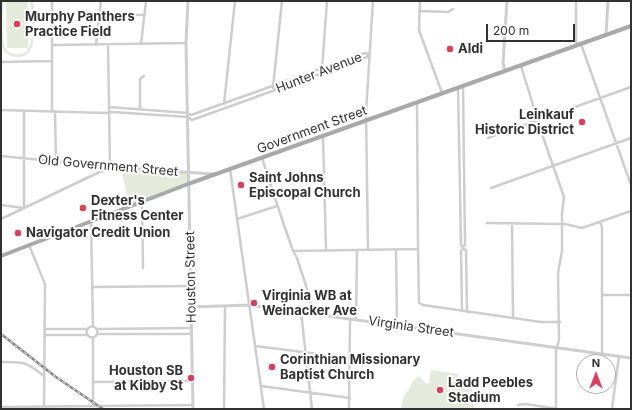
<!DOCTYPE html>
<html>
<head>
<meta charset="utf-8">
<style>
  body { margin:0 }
  #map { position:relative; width:632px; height:410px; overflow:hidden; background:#fff; font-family:Inter,sans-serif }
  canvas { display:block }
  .frame { position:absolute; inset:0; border:2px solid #313131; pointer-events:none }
  .north { position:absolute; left:576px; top:354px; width:40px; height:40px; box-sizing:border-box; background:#fff; border:1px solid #adadad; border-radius:50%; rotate:0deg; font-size:11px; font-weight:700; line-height:16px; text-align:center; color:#313131 }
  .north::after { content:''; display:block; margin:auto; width:14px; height:18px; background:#db3f5a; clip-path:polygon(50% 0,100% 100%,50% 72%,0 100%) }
  .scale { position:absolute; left:486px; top:24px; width:89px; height:18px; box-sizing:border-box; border:2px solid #313131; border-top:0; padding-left:5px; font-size:12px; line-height:14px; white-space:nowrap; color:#313131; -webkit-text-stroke:3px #fff; paint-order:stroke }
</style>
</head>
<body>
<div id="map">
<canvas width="632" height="410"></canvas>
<div class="frame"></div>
<div class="north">N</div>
<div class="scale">200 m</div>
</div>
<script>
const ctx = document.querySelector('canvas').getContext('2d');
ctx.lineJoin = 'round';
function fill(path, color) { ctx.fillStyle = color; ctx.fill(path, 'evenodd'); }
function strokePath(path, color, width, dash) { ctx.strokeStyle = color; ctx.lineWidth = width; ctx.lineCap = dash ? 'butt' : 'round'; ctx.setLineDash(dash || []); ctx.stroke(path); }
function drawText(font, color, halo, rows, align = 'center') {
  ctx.font = font + ' Inter,sans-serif'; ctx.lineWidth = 4; ctx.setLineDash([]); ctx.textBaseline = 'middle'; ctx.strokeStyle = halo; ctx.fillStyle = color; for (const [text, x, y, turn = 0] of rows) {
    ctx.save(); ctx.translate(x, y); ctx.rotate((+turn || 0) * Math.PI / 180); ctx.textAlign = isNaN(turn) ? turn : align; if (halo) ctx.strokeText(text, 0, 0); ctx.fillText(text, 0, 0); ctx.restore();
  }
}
fill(new Path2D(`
  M1,1h3l-1,6c0,11 -2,26 1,37 1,5 5,9 10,10 24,5 17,-34 17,-47l-1,-6h3c2,8 1,15 1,23 0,13 2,35 -19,33 -6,-1 -11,-5 -14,-11z
  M6,1h22v47h-21z
  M121,168l68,5 -1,11 -59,22z
  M431,370l27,4 -2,13 1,1 10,-6 5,7 3,20h-74l2,-11 1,-1 2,-5 2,-1 5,-10 6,-5 8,8 2,-1z`), '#e5eadd');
strokePath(new Path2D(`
  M52,1v110
  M420,1l-1,29 23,63
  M419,11l29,1 5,-3
  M100,14l44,1
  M141,44l5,-43
  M581,44l50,141
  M52,45l134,-2
  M96,45l5,-44
  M576,45v-44
  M1,62l51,-1
  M521,66l22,71 21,60 -2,16v38l-4,22 1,67 -3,11v58
  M323,73l-1,-4 5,-68
  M458,88l3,158 2,1 2,-2 -2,-159
  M274,90l-1,-3 9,-86
  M417,102l1,144
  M224,104l11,-103
  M109,107l79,6 3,2 174,-62 4,1
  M140,109v-30l4,-3
  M1,110l105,3 6,-1 76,5 4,3 175,-63 1,-3
  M55,111l1,51
  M323,136l3,114
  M488,138l143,-51
  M1,156l109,11 -2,-122
  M262,158l20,61 11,32 4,7 13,40 3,16
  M230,169l34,240
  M491,188l140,-50
  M142,202l1,66
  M1,205l23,3v-97
  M237,219l40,-13
  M91,222l2,104
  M600,222l2,5v127
  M487,223l78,1 17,4 49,-17
  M512,223l1,95
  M29,245l16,39 -1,125
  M418,247l1,56 4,2 118,17h19
  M368,250l-2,-138 7,-111
  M396,250l1,75
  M293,251l125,-2
  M92,287l99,-1
  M602,295h29
  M462,311l-1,-61 2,-1 3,1 1,62
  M301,312l11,97
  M356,320l1,-70
  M86.5 332a5.5 5.5 0 1 1 11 0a5.5 5.5 0 1 1-11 0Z
  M45,329h43
  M97,329l95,-1
  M98,334h94
  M45,335h43
  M93,337v72
  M255,346l95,12
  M1,362c24,0 24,-1 43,14
  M93,382l100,-1
  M261,386l89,12
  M518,405l7,-1 34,5
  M1,407l192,-2
  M224,409l1,-103
  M349,409l1,-90
  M612,409l7,-53`), '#cecece', 2.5);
strokePath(new Path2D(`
  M188,1l-2,42 7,366
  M606,35l2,-34
  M505,71l-2,-8 4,-62
  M1,219l109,-52 103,7
  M191,307l58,-2 382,53`), '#cecece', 3);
strokePath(new Path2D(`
  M1,256l187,-72 443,-158`), '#a9a9a9', 4);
const rail = new Path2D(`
  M1,334l55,43 47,32`);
strokePath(rail, '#868686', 2.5);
strokePath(rail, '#fff', 1, [3]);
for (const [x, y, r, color] of [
  [17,24,4,"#db3f5a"],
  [450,49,4,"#db3f5a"],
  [582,122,4,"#db3f5a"],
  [241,185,4,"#db3f5a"],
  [83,208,4,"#db3f5a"],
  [18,233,4,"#db3f5a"],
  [254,303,4,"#db3f5a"],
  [272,367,4,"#db3f5a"],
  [191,378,4,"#db3f5a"],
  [440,390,4,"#db3f5a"]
]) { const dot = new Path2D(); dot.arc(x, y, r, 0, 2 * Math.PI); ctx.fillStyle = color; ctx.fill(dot); strokePath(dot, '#fff', 1.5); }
drawText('bold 13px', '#313131', '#fff', [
  ["Murphy Panthers",25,17],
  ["Practice Field",25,32],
  ["Aldi",458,49],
  ["Leinkauf",574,115,"right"],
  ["Historic District",574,130,"right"],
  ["Saint Johns",249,178],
  ["Episcopal Church",249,193],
  ["Dexter's",91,201],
  ["Fitness Center",91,216],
  ["Navigator Credit Union",26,233],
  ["Virginia WB at",262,296],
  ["Weinacker Ave",262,311],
  ["Corinthian Missionary",280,360],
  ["Baptist Church",280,375],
  ["Houston SB",183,371,"right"],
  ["at Kibby St",183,386,"right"],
  ["Ladd Peebles",448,383],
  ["Stadium",448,398]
], 'left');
drawText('13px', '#313131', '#fff', [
  ["Hunter Avenue",319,73,-21],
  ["Government Street",312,130,-20],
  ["Old Government Street",108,166,5],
  ["Houston Street",191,277,-91],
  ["Virginia Street",411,327,8]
]);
</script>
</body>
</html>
